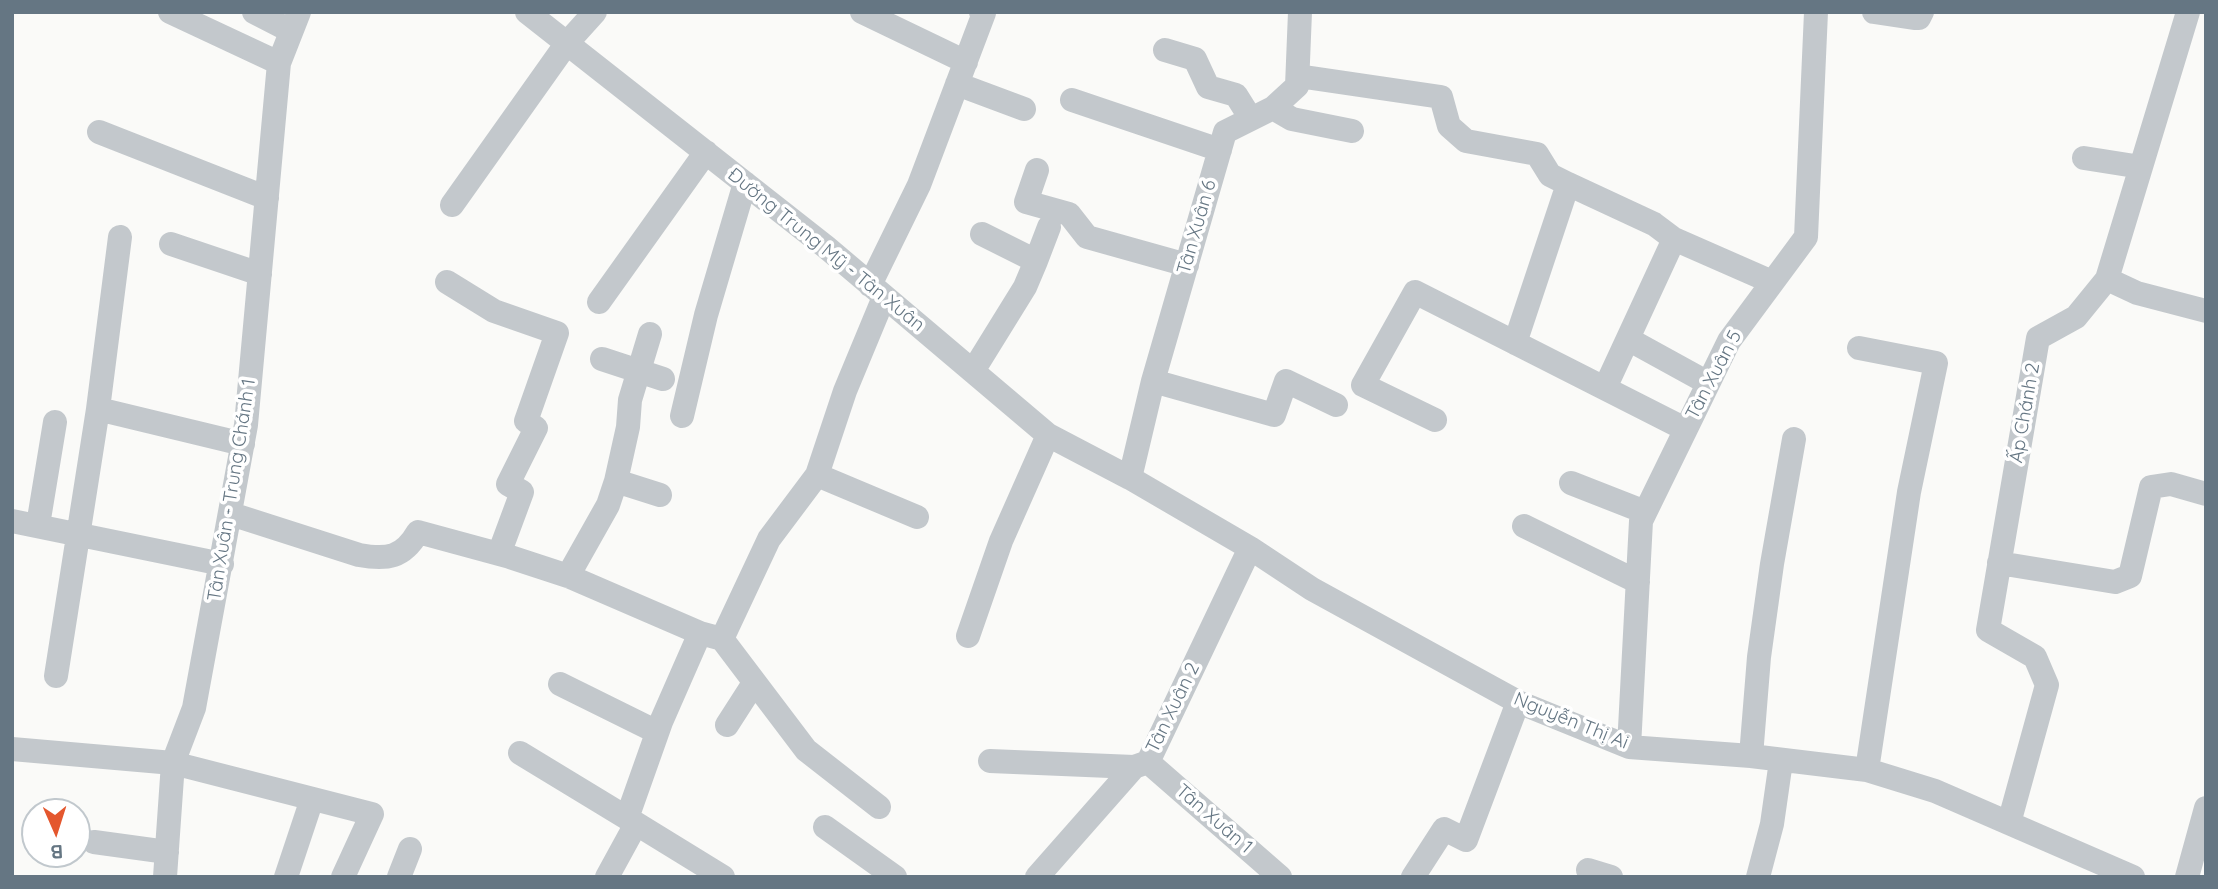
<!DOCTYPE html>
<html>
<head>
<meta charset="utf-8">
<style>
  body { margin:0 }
  #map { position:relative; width:2218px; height:889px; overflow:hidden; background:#fafaf8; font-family:Quicksand,sans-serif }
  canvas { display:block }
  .frame { position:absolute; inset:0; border:14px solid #657683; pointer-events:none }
  .north { position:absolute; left:21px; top:798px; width:70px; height:70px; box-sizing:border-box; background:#fff; border:2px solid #c1c8cd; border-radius:50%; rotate:177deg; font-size:19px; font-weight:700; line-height:28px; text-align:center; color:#657683 }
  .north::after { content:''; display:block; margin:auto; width:24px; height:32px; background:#e4572e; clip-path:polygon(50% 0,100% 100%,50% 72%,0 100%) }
</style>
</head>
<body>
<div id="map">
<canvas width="2218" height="889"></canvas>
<div class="frame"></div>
<div class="north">B</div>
</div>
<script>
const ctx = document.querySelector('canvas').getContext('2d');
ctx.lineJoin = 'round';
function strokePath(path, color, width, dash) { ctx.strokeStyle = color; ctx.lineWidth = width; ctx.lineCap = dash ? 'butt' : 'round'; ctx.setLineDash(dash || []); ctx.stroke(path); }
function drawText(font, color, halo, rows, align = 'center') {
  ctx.font = font + ' Quicksand,sans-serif'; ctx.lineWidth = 7; ctx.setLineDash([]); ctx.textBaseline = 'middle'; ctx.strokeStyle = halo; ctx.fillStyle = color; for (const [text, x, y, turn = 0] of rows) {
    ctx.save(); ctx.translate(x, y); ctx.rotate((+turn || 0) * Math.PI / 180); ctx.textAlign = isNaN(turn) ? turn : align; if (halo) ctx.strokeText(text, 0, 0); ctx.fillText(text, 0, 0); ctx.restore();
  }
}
strokePath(new Path2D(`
  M170,12l109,51
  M254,12l37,19
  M527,12l299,235 222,188 82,43 120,70 62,41 206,113 111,45 122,9 116,14 68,21 198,86
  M862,12l104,50
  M1874,12l40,6h5l3,-6
  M1165,50l30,9 13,28 28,8 15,24
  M1298,76l143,21 8,29 17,15 71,13 13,21 18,9
  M957,84l67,25
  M1072,100l148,50
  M1273,108l19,11 60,12
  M99,132l168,66
  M2084,158l57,9
  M1037,170l-11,32 43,12 18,23 100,28
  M452,205l115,-162 28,-31
  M1674,239l98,43
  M171,244l89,30
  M1036,261l13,-34
  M2107,279l30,14 69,18
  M447,282l47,29 63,22 -31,88 10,7 -28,56 14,8 -23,62
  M870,285l49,-100 65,-172 -3,-1
  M599,302l107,-150
  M1628,339l80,44
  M1515,343l53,-159 86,40 20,15 -69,149
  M1859,348l77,15 -27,129 -42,278
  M602,359l61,20
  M973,371l52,-84 11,-26 -54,-27
  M1153,381l121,34 12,-34 50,24
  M98,409l22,-172
  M682,416l24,-101 39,-132
  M1435,420l-72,-35 52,-93 270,137
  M817,475l100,42
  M1130,478l23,-97 72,-249 48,-24 24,-22 3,-74
  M616,481l44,14
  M1571,483l74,29
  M231,514l128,41c28,5 44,3 59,-23l92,25 58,19 132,57 22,6
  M12,521l210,43
  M38,525l17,-103
  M1524,526l114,56
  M1999,563l116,19 15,-6 21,-89 20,-3 35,10
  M568,576l40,-71 8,-24 12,-54 2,-27 20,-66
  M700,633l-39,89 -34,96 96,59
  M968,636l33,-95 47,-106
  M56,676l42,-267 145,35
  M560,684l97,48
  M727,725l27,-42
  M1629,747l12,-226 88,-180 77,-104 10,-225
  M12,749l161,14 199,51 -29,63
  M520,753l107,65
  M1751,756l8,-99 13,-93 22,-125
  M990,761l144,6
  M1148,762l132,115
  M879,807l-73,-57 -84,-111 47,-100 48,-64 28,-84 39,-94
  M2009,823l38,-138 -12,-28 -47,-27 50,-292 38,-21 31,-38 81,-267
  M825,827l70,50
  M94,842l73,10
  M1588,870l23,7
  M165,877l8,-114 21,-55 52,-283 33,-362 20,-51
  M286,877l26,-78
  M399,877l11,-28
  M607,877l29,-53
  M1037,877l97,-110 14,-5 102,-214
  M1413,877l31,-48 22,11 52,-138
  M1758,877l14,-53 9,-63
  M2187,877l19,-69`), '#c3c8cc', 24);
drawText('19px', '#657683', '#fff', [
  ["Tân Xuân 6",1197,227,-74],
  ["Đường Trung Mỹ - Tân Xuân",826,250,39],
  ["Tân Xuân 5",1714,375,-62],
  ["Ấp Chánh 2",2025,413,-80],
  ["Tân Xuân - Trung Chánh 1",232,490,-81],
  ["Tân Xuân 2",1173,708,-64],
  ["Nguyễn Thị Ai",1571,721,22],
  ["Tân Xuân 1",1214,819,41]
]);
</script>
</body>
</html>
